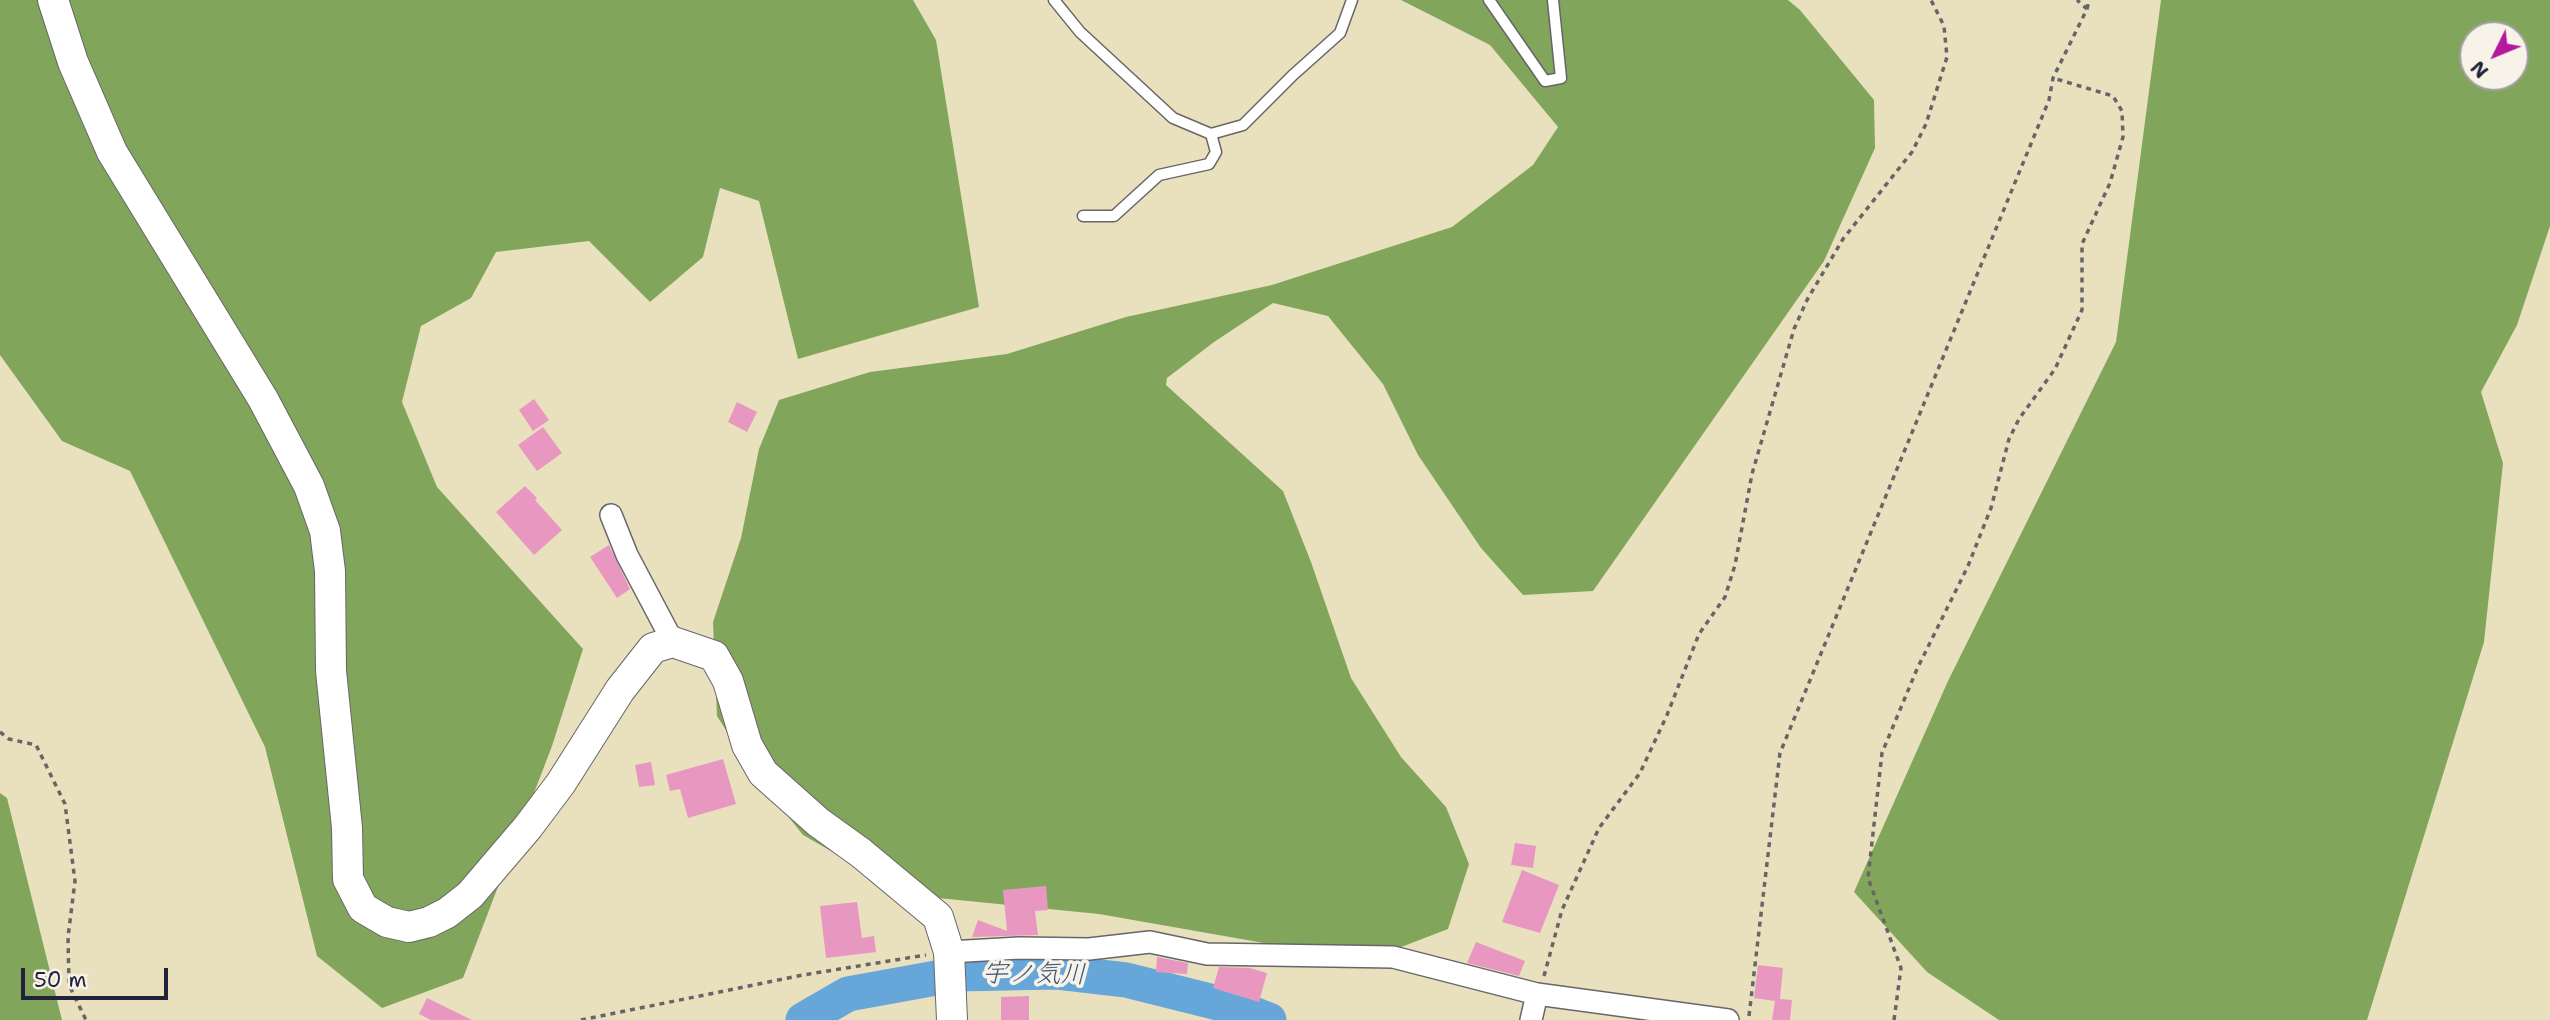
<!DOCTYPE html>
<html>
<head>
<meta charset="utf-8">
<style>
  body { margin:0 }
  #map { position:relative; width:2550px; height:1020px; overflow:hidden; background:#e9e1be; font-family:"Shantell Sans",sans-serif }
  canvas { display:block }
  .north { position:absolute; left:2459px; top:21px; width:70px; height:70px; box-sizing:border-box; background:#f7f3e8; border:2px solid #a29fa3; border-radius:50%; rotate:227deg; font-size:19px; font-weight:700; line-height:28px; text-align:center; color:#22223b }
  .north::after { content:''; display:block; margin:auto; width:24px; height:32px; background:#b5179e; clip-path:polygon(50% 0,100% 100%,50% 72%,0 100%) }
  .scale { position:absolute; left:21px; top:968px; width:147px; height:32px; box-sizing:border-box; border:4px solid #22223b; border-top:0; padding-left:9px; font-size:21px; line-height:24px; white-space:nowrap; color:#22223b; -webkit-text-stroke:5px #f7f3e8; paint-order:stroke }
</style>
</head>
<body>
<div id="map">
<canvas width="2550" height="1020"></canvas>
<div class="north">N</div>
<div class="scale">50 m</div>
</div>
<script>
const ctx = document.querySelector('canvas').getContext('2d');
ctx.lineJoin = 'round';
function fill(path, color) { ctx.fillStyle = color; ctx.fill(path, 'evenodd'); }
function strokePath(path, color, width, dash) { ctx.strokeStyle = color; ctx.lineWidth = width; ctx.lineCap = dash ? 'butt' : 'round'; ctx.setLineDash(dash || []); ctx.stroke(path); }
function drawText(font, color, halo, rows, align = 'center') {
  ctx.font = font + ' "Shantell Sans","Klee One",sans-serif'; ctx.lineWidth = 7; ctx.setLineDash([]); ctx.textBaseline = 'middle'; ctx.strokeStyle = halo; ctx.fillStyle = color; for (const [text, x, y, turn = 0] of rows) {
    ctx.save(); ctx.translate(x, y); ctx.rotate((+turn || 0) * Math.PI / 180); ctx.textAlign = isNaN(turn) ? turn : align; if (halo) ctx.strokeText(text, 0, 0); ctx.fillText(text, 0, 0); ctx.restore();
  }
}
fill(new Path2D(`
  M0,0h913l23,40 43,267 -181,52 -39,-158 -39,-13 -17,69 -53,45 -61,-61 -93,11 -25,46 -50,28 -19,76 35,85 146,162 -31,97 -89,232 -81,30 -65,-52 -52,-209 -135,-276 -68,-30 -62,-86z
  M1401,0h387l12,10 74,90 1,48 -51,113 -231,330 -70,4 -42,-47 -63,-93 -35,-71 -55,-68 -55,-13 -59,39 -47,36 -1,7 117,106 28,71 40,116 50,79 45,50 23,57 -21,65 -65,25 -102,-8 -182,-32 -191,-19 -105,-60 -52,-65 -34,-54 -4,-94 28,-84 18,-89 20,-49 91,-28 137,-18 119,-37 146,-32 180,-58 81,-62 25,-38 -68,-82z
  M2161,0h389v226l-33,99 -36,67 22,71 -19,179 -117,378h-368l-72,-48 -73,-80 94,-211 168,-339zM2473,35h42v42h-42z
  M0,793l7,5 55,222h-62z`), '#81a65b');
strokePath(new Path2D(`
  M803,1020l45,-26 110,-20 99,-2 69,8 112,28 31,12`), '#66a6d9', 35);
fill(new Path2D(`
  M534,399l15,21 -16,11 -14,-21z
  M737,402l20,10 -10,20 -19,-10z
  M543,427l19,26 -25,18 -19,-26z
  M525,486l12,12 -2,2 27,30 -28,25 -38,-43z
  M609,545l21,44 -13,9 -27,-41z
  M723,759l13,45 -48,14 -8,-29 -10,2 -4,-16z
  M651,762l4,23 -16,2 -4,-22z
  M1515,843l21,3 -3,22 -22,-3z
  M1522,870l37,15 -19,48 -38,-11z
  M1046,886l2,24 -13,1 3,24 -66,2 6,-17 29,11 -4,-41z
  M857,902l5,36 12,-2 2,16 -50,6 -6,-52z
  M1476,942l49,19 -6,15 -52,-13z
  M1157,957l31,6 -1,11 -31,-2z
  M1758,965l25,3 -3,31 12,1 -2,20h-18l3,-19 -21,-3z
  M1219,967l31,1 17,5 -8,29 -46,-14z
  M1029,996v24h-28v-23z
  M427,998l45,22h-41l-12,-6z`), '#e897c0');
const lane = new Path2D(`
  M1054,0l26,32 93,86 38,16 5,18 -7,12 -50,11 -45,41h-31
  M1489,0l56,81 16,-3 -8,-78
  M1211,134l32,-9 50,-50 47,-42 12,-33`);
const street = new Path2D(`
  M611,515l16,40 46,87
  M949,952l70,-4 70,1 61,-7 57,12 186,3 144,37 191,26
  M1531,1020l6,-26`);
const secondary = new Path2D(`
  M53,0l20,62 39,90 151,247 46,87 16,45 5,40 1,100 16,157 1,51 15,29 24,14 22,5 20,-5 18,-9 23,-18 58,-68 33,-44 59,-93 33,-42 20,-6 41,14 14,25 19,64 16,28 55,49 43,31 77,64 11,35 3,68`);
strokePath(lane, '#686569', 13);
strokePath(street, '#686569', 24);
strokePath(secondary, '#686569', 32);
strokePath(new Path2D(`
  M2087,9l2,-9
  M0,732l9,7 27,6 29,59 10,77 -7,56 1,48 17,35
  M1544,976l18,-66 37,-82 41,-55 27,-58 32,-81 26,-37 10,-32 17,-91 42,-145 13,-29 36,-61 69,-87 14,-28 21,-67 -3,-31 -13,-26
  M1749,1016l31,-263 269,-653 4,-22 34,-69 -10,-9
  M581,1020l222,-45 123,-20
  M1894,1020l7,-52 -33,-90 14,-125 35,-84 51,-103 23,-58 18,-69 10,-20 36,-50 27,-59v-66l28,-61 13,-46 -1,-26 -9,-15 -60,-18`), '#686569', 3.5, [5, 5]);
strokePath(lane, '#fff', 10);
strokePath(street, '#fff', 21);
strokePath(secondary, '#fff', 30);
drawText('italic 26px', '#3d577a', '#f7f3e8', [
  ["宇ノ気川",1034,975,1]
]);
</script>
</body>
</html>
